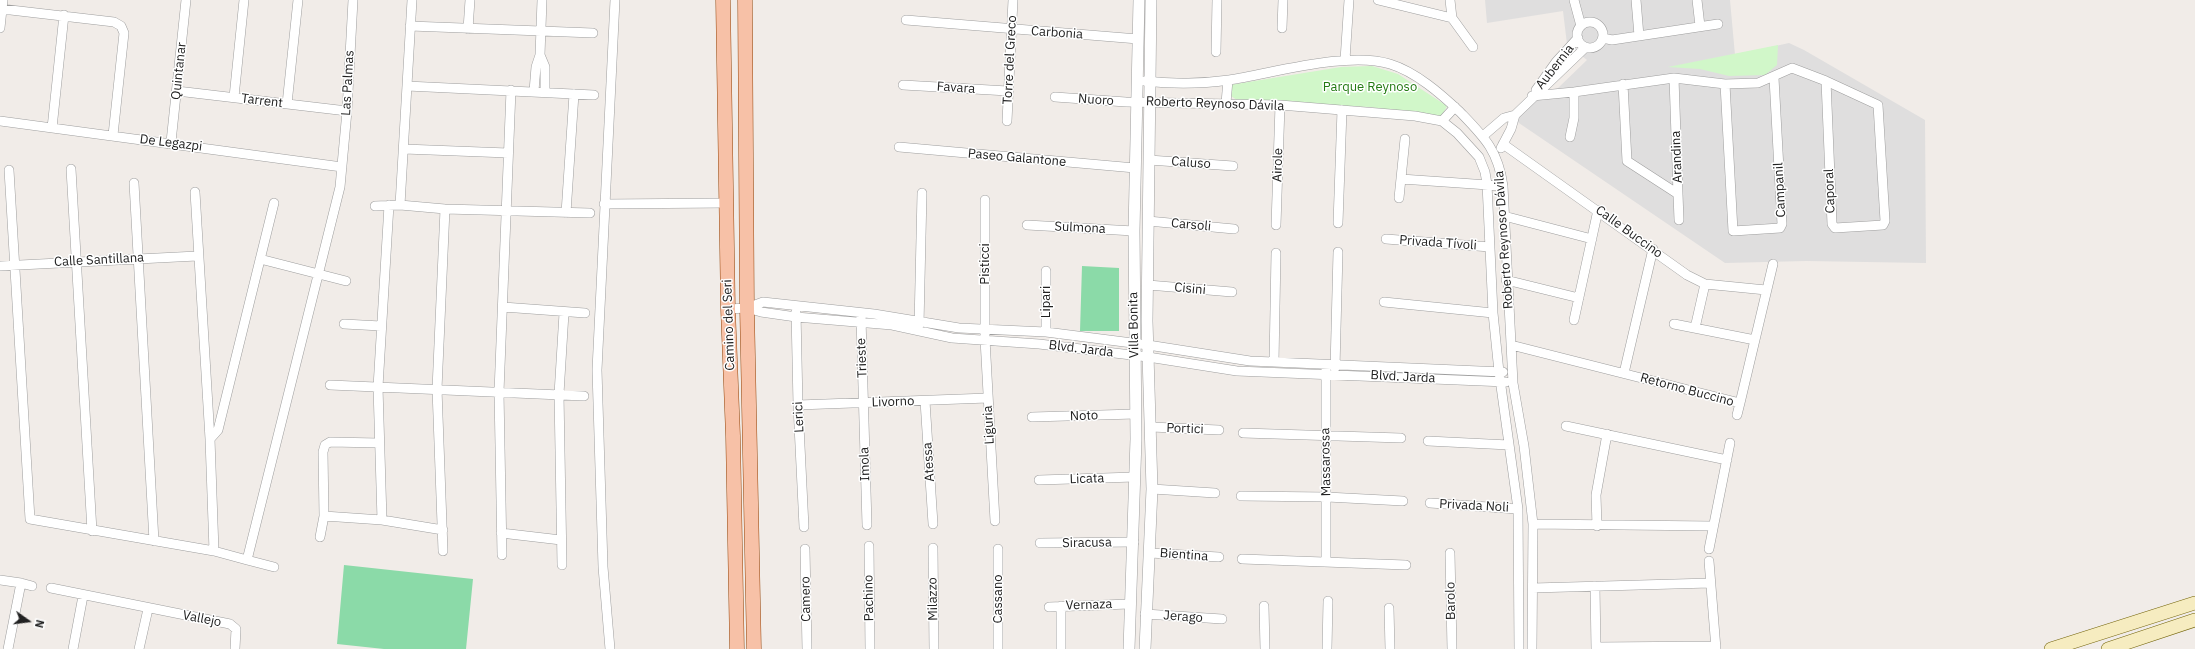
<!DOCTYPE html>
<html>
<head>
<meta charset="utf-8">
<style>
  body { margin:0 }
  #map { position:relative; width:2195px; height:649px; overflow:hidden; background:#f1ece8; font-family:"IBM Plex Sans",sans-serif }
  canvas { display:block }
  .north { position:absolute; left:8px; top:601px; width:40px; height:40px; -webkit-text-stroke:3px #fff; paint-order:stroke; rotate:104deg; font-size:11px; font-weight:700; line-height:16px; text-align:center; color:#212121 }
  .north::after { content:''; display:block; margin:auto; width:14px; height:18px; background:#212121; clip-path:polygon(50% 0,100% 100%,50% 72%,0 100%) }
</style>
</head>
<body>
<div id="map">
<canvas width="2195" height="649"></canvas>
<div class="north">N</div>
</div>
<script>
const ctx = document.querySelector('canvas').getContext('2d');
ctx.lineJoin = 'round';
function fill(path, color) { ctx.fillStyle = color; ctx.fill(path, 'evenodd'); }
function strokePath(path, color, width, dash) { ctx.strokeStyle = color; ctx.lineWidth = width; ctx.lineCap = dash ? 'butt' : 'round'; ctx.setLineDash(dash || []); ctx.stroke(path); }
function drawText(font, color, halo, rows, align = 'center') {
  ctx.font = font + ' "IBM Plex Sans",sans-serif'; ctx.lineWidth = 3; ctx.setLineDash([]); ctx.textBaseline = 'middle'; ctx.strokeStyle = halo; ctx.fillStyle = color; for (const [text, x, y, turn = 0] of rows) {
    ctx.save(); ctx.translate(x, y); ctx.rotate((+turn || 0) * Math.PI / 180); ctx.textAlign = isNaN(turn) ? turn : align; if (halo) ctx.strokeText(text, 0, 0); ctx.fillText(text, 0, 0); ctx.restore();
  }
}
fill(new Path2D(`
  M1485,0h245l5,55 54,-12 15,7 121,70 1,143 -120,-2 -81,2 -212,-144 28,-26 17,-5 29,-28 -20,-16 -4,-33 -76,12z`), '#dfdede');
fill(new Path2D(`
  M1778,45l-1,20 -12,10 -36,1 -29,-7 -32,-2z
  M1372,66l26,8 49,32 -6,11 -71,-10 -130,-5 -9,-6 -1,-11 111,-18z`), '#d1f7c9');
fill(new Path2D(`
  M1082,266l37,2v63h-39z
  M344,565l129,14 -7,70h-82l-47,-5z`), '#8bdaa8');
const minor = new Path2D(`
  M1378,0l74,18
  M1450,0l2,18 21,29
  M1574,0l7,26
  M1636,0l3,36
  M1697,0l3,26
  M2,9l112,13 7,4 3,7 -11,102
  M906,20l232,19
  M1577 35a13 13 0 1 1 26 0a13 13 0 1 1-26 0Z
  M410,26l183,7
  M0,28l3,-28
  M1282,28l1,-28
  M468,29l2,-29
  M1603,38l9,2 106,-16
  M1216,52l1,-52
  M540,55l5,12v25
  M1345,60l4,-60
  M1144,81c28,3 57,3 85,-1 45,-7 119,-29 161,-16 26,8 51,30 70,48 24,25 38,38 43,74l10,197 11,63 9,78 -1,125
  M1623,84l4,77 51,33 -4,-116
  M1725,84l8,147 47,-3 2,-4 -8,-146
  M903,85l105,6
  M407,86l187,9
  M1536,90l20,-28 22,-24
  M177,91l170,20
  M534,91l2,-24 4,-12 2,-55
  M1532,96l42,-4 100,-14 51,6 33,-1 34,-15 34,13 52,24 7,116 -2,4 -48,3 -3,-4 -6,-143
  M234,97l10,-97
  M1055,97l71,5 154,3 135,11 27,5 15,12 22,24 6,15 2,12 6,129 6,59 19,137 1,140
  M1226,103l2,-23
  M287,104l11,-104
  M0,121l342,46
  M1007,121l6,-121
  M1442,121l13,-14
  M52,128l12,-113
  M1483,136l21,-18 11,-3
  M1570,137l4,-19v-26
  M171,142l15,-142
  M1503,144l184,131 18,9 61,6
  M899,147l236,21
  M1501,148l10,-19 4,-14 71,-68
  M404,149l104,4
  M1149,160l84,6
  M71,169l21,362
  M9,170l21,349 184,32 33,9 93,-373 7,-76 6,-111
  M1401,179l102,7
  M134,183l20,358
  M195,192l15,247 4,112
  M1678,194l1,26
  M1399,198l6,-59
  M985,200v139l10,182
  M604,204l123,-1
  M400,205l12,-205
  M375,206l25,-1 45,4 145,4
  M566,213l8,-119
  M1504,216l88,23
  M1148,221l86,8
  M1338,223l4,-113
  M1027,225l107,6
  M1276,225l4,-120
  M1386,239l104,8
  M260,259l86,22
  M0,266l197,-10
  M1046,271v61
  M1506,280l73,18
  M1148,285l84,7
  M1384,302l109,11
  M503,307l82,6
  M747,308l14,4 35,5 96,8 60,13 87,6 109,13 89,14 269,11
  M728,309l19,-1 16,-6 111,12 85,14 87,4 102,13 102,16 253,11
  M796,312l2,93 6,122
  M861,318l6,207
  M1574,320l24,-110
  M344,324l37,2
  M1674,324l81,16
  M919,325l3,-132
  M1695,328l10,-44
  M1511,345l229,58 -3,12
  M1274,362l2,-109
  M1335,368l3,-116
  M1624,373l29,-124
  M330,385l254,11
  M925,401l8,123
  M1740,403l33,-139
  M798,405l190,-7
  M1032,417l103,-3
  M1566,426l161,34
  M1151,427l68,3
  M1243,433l158,5
  M210,439l8,-9 56,-227
  M1428,441l81,4
  M1039,480l96,-3
  M1152,489l63,4
  M1241,496l86,1 76,4
  M1430,503l88,6
  M324,516l58,4 61,10
  M382,520l-4,-133 11,-182
  M1533,524l179,2
  M1597,526l-1,-31 11,-61
  M501,533l60,7
  M320,537l4,-21 -1,-64 2,-7 5,-3 49,1
  M1040,543l94,-1
  M869,546l1,103
  M933,548l1,101
  M805,549l2,100
  M998,549v100
  M1709,549l21,-106
  M443,551l-6,-162 8,-180
  M1150,553l69,4
  M1450,553l2,96
  M502,555l-3,-163 12,-302
  M1242,559l164,6
  M247,560l27,7
  M1326,560v-191
  M1709,561l7,88
  M562,565l-3,-171 5,-81
  M0,580l21,3 -13,66
  M21,583l11,3
  M1595,586l1,63
  M51,588l179,36 6,5 -1,20
  M1533,588l177,-5
  M1061,606v43
  M1264,606l1,43
  M1049,607l80,-3
  M1389,608l1,41
  M1145,614l77,5
  M1596,647l120,-1
  M73,649l10,-53
  M139,649l9,-40
  M610,649l-7,-82 -6,-197 18,-370
  M1327,649l1,-48`);
const tertiary = new Path2D(`
  M1129,649l7,-210 -2,-208 5,-231
  M1145,649l7,-160 -5,-168 4,-321`);
const secondary = new Path2D(`
  M2051,649l144,-46
  M2108,649l87,-29`);
const primary = new Path2D(`
  M723,0l5,309 5,127 4,213
  M745,0l2,308 7,341`);
strokePath(minor, '#9e9e9e', 10);
strokePath(tertiary, '#9e9e9e', 12);
strokePath(secondary, '#74650c', 14);
strokePath(primary, '#944409', 15);
strokePath(minor, '#fff', 9);
strokePath(tertiary, '#fff', 11);
strokePath(secondary, '#f6ecc0', 13);
strokePath(primary, '#f7c1a7', 14);
drawText('13px', '#212121', '#fff', [
  ["Carbonia",1057,33,4],
  ["Torre del Greco",1010,60,-87],
  ["Aubernia",1555,67,-52],
  ["Quintanar",179,71,-84],
  ["Las Palmas",348,83,-87],
  ["Favara",956,88,4],
  ["Nuoro",1096,100,4],
  ["Tarrent",262,101,7],
  ["Roberto Reynoso Dávila",1215,104,2],
  ["De Legazpi",171,143,7],
  ["Arandina",1677,157,-92],
  ["Paseo Galantone",1017,158,5],
  ["Caluso",1191,163,4],
  ["Airole",1278,165,-88],
  ["Campanil",1780,190,-93],
  ["Caporal",1830,191,-92],
  ["Carsoli",1191,225,5],
  ["Sulmona",1080,228,3],
  ["Calle Buccino",1629,232,36],
  ["Roberto Reynoso Dávila",1504,240,-94],
  ["Privada Tívoli",1438,243,4],
  ["Calle Santillana",99,260,-3],
  ["Pisticci",985,264,-90],
  ["Cisini",1190,289,5],
  ["Lipari",1046,302,-90],
  ["Camino del Seri",729,325,-92],
  ["Villa Bonita",1134,325,-91],
  ["Blvd. Jarda",1081,349,7],
  ["Trieste",862,358,-92],
  ["Blvd. Jarda",1403,377,3],
  ["Retorno Buccino",1687,390,15],
  ["Livorno",893,402,-2],
  ["Noto",1084,416,-2],
  ["Lerici",799,417,-93],
  ["Liguria",989,425,-93],
  ["Portici",1185,429,2],
  ["Atessa",929,462,-94],
  ["Massarossa",1326,462,-91],
  ["Imola",865,464,-92],
  ["Licata",1087,479,-2],
  ["Privada Noli",1474,506,3],
  ["Siracusa",1087,543,-1],
  ["Bientina",1184,555,4],
  ["Pachino",869,598,-91],
  ["Camero",806,599,-91],
  ["Milazzo",933,599,-91],
  ["Cassano",998,599,-90],
  ["Barolo",1451,601,-91],
  ["Vernaza",1089,605,-2],
  ["Jerago",1183,617,4],
  ["Vallejo",202,619,11]
]);
drawText('13px', '#247b13', '#fff', [
  ["Parque Reynoso",1370,87]
]);
</script>
</body>
</html>
